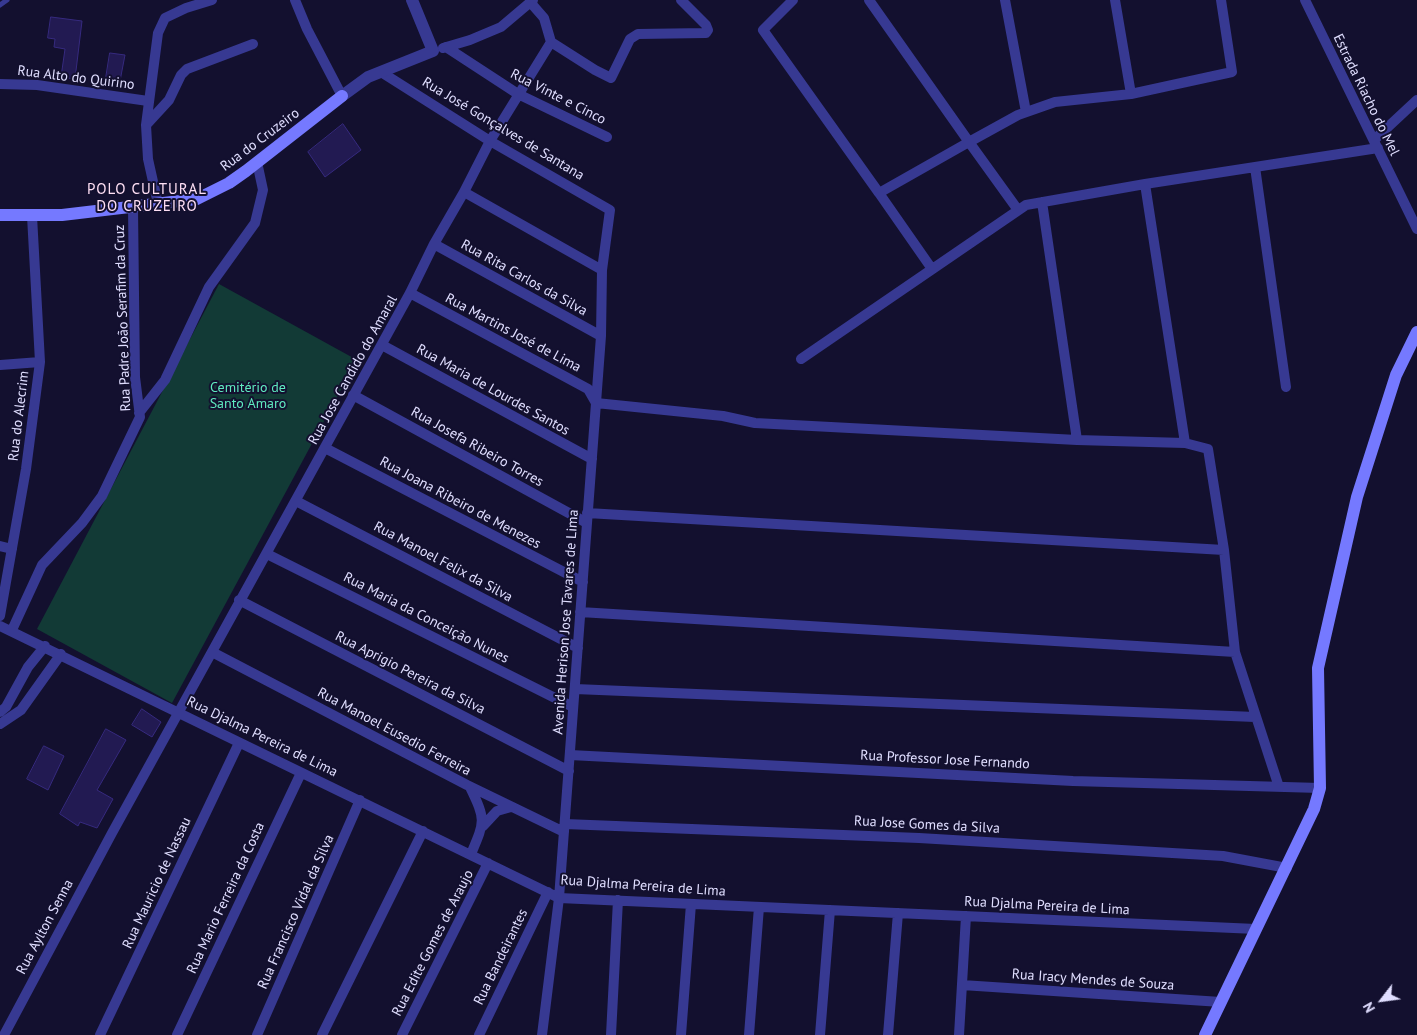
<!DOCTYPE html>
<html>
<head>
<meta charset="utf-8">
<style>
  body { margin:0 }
  #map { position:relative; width:1417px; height:1035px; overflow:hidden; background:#13102f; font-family:"PT Sans",sans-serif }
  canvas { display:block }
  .north { position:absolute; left:1357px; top:975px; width:50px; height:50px; -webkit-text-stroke:4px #13102f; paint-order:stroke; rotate:240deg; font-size:14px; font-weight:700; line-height:20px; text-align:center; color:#e0deff }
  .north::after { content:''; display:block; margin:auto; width:18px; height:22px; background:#e0deff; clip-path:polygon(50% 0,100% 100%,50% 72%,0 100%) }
</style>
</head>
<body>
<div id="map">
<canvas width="1417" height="1035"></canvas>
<div class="north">N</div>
</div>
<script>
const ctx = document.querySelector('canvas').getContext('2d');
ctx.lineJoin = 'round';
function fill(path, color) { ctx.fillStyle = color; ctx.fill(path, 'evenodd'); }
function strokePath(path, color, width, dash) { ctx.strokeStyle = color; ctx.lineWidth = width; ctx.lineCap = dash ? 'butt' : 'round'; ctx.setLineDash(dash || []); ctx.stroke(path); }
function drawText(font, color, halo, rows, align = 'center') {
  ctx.font = font + ' "PT Sans",sans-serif'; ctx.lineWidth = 4; ctx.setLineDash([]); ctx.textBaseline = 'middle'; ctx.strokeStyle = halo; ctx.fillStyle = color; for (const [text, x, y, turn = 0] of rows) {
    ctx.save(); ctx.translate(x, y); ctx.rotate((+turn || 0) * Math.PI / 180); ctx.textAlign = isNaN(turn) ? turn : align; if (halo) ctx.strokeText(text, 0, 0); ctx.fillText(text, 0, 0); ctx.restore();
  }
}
fill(new Path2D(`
  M219,284l138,76 -185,343 -135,-74z`), '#123a36');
const building = new Path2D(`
  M51,17l31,4 -7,58 -14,-2 4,-28 -11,-2 1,-8 -7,-1z
  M110,53l15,2 -5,26 -14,-3z
  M343,124l18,26 -36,27 -17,-25z
  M142,709l19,13 -9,15 -20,-12z
  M106,729l20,11 -29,50 16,9 -16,29 -17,-6 -2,4 -18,-12z
  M44,746l20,10 -16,34 -21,-11z`);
fill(building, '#221a52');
strokePath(building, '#362a7f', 1);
strokePath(new Path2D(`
  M0,5l7,-5`), '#373992', 5);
strokePath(new Path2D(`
  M295,0l12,29 35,67
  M793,0l-30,30 116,163 90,-51 49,68
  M869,0l100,142 49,-27 37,-13 76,-8 101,-22 -11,-72
  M1005,0l21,112
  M1115,0l16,94
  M1305,0l112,229
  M530,2l14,16 7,24
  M551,42l44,28 16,8 19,-39 8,-5 68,-1 2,-3 -2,-5 -25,-25
  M446,47l72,47 89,43
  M443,48l27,-8 31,-13 32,-27
  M381,72l109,69 120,69 -8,60 -1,66 -42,562 -17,137
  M0,84l37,1 111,16
  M146,125l23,-25 12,-25 6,-6 66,-25
  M1374,140l43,-40
  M1255,167l31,220
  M464,192l138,78
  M879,193l53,76
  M1042,202l35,238
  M158,204l-10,-45 -2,-34 12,-92 7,-15 21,-10 26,-8
  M434,244l167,92
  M410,293l178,96 8,14
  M382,345l210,114
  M801,359l225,-154 119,-21
  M0,365l40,-3
  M353,395l234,128
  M596,403l127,13 32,7 322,17 108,3 23,6 16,101
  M139,413l26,-33 44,-93 46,-64 8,-33 -6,-28
  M1185,443l-40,-259 233,-36
  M325,448l258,134
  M296,501l282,147
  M587,513l637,37 11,102 44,135
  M0,546l12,3
  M267,554l306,153
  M239,600l330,171
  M580,612l655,40
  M0,616l26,-147 14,-107 -8,-146
  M0,626l559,272 697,31
  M12,630l30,-65 40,-42 20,-27 38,-79 -5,-40 -2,-169
  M212,652l255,133 97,47
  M575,689l680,28
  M0,712l6,-5 22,-40 17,-21
  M0,724l21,-14 40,-56
  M570,755l503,26 247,7
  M470,787c16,33 15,34 1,67
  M565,824l354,14 304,18 64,12
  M483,826l14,-15 14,-4
  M962,985l259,17
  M4,1035l108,-202 298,-540 24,-49 30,-52 26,-51 61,-99
  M100,1035l139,-292
  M177,1035l124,-262
  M257,1035l103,-235
  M322,1035l101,-204
  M402,1035l86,-172
  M479,1035l69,-143
  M611,1035l7,-135
  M681,1035l10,-131
  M749,1035l10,-128
  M820,1035l10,-125
  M888,1035l10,-122
  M959,1035l7,-119`), '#373992', 10);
strokePath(new Path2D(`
  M342,96l26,-19 65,-26 -21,-51`), '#373992', 12);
strokePath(new Path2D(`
  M0,215h62l135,-16 32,-16 17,-12 96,-75
  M1205,1035l109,-226 6,-21 -2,-120 39,-171 39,-122 21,-43`), '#7579ff', 12);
drawText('14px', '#e0deff', '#13102f', [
  ["Rua Alto do Quirino",76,78,7],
  ["Estrada Riacho do Mel",1366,95,64],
  ["Rua Vinte e Cinco",558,97,27],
  ["Rua José Gonçalves de Santana",503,129,31],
  ["Rua do Cruzeiro",260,140,-37],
  ["Rua Rita Carlos da Silva",524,278,29],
  ["Rua Padre João Serafim da Cruz",123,318,-92],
  ["Rua Martins José de Lima",513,333,28],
  ["Rua Jose Candido do Amaral",353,370,-61],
  ["Rua Maria de Lourdes Santos",493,390,29],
  ["Rua do Alecrim",19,416,-83],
  ["Rua Josefa Ribeiro Torres",477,447,29],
  ["Rua Joana Ribeiro de Menezes",460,503,28],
  ["Rua Manoel Felix da Silva",443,562,28],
  ["Rua Maria da Conceição Nunes",426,618,27],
  ["Avenida Herison Jose Tavares de Lima",566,622,-86],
  ["Rua Aprigio Pereira da Silva",410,673,27],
  ["Rua Manoel Eusedio Ferreira",394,732,28],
  ["Rua Djalma Pereira de Lima",262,737,26],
  ["Rua Professor Jose Fernando",945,760,3],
  ["Rua Jose Gomes da Silva",927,825,3],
  ["Rua Mauricio de Nassau",157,883,-65],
  ["Rua Djalma Pereira de Lima",643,886,4],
  ["Rua Mario Ferreira da Costa",226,898,-65],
  ["Rua Djalma Pereira de Lima",1047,906,3],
  ["Rua Francisco Vidal da Silva",296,912,-66],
  ["Rua Aylton Senna",45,927,-62],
  ["Rua Edite Gomes de Araujo",433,943,-63],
  ["Rua Bandeirantes",501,957,-64],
  ["Rua Iracy Mendes de Souza",1093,980,4]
]);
drawText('14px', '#5feabf', '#13102f', [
  ["Cemitério de",248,388],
  ["Santo Amaro",248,404]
]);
ctx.letterSpacing = '1px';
drawText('15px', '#ffe0f5', '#13102f', [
  ["POLO CULTURAL",147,190],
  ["DO CRUZEIRO",147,207]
]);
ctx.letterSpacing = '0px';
</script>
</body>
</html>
